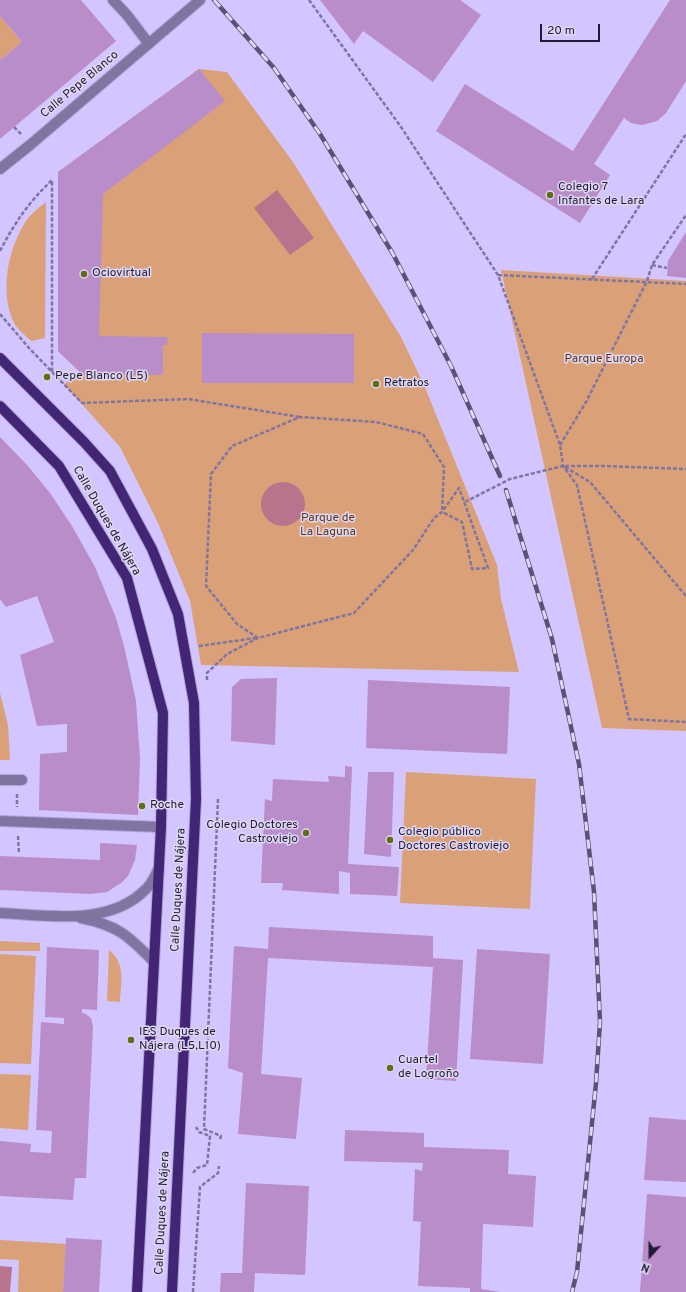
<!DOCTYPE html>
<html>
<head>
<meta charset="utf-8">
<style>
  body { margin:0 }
  #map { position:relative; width:686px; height:1292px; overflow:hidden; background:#d3c5ff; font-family:Overpass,sans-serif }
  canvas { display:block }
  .north { position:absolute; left:630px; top:1236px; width:40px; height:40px; -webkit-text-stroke:3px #ded7f4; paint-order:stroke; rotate:201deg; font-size:11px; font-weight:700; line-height:16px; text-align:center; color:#221a35 }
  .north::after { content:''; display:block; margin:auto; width:14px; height:18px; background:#221a35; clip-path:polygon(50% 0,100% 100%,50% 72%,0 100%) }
  .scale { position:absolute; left:540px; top:24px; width:60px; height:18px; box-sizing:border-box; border:2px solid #221a35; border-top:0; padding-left:5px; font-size:12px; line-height:14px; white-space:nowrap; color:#221a35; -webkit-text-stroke:3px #ded7f4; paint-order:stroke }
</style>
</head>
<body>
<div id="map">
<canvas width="686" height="1292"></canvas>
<div class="north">N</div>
<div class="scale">20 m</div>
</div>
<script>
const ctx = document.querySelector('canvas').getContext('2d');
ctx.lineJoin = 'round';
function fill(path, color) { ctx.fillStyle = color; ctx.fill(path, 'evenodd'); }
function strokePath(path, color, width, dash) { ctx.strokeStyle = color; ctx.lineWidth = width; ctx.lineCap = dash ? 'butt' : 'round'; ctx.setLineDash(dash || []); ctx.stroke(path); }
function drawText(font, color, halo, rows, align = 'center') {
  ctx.font = font + ' Overpass,sans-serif'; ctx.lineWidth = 3; ctx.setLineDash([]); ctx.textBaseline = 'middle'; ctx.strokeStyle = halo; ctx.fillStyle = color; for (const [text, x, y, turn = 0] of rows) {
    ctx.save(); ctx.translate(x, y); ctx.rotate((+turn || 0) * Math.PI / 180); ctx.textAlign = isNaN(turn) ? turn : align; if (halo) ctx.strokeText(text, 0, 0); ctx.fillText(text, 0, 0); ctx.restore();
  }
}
fill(new Path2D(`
  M0,16l22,26 -22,18z
  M199,69l28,3 66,90 108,175 23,48 73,180 4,34 18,73 -318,-7 -11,-64 -32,-78 -38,-76 -56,-63 18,-10 -24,-23v-179z
  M46,202l-1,136 -14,3c-5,-5 -13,-11 -17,-18 -14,-29 -7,-70 9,-97 5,-10 14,-17 23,-24z
  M501,270l185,11v450l-84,-3z
  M0,693l8,32 2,35h-10z
  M406,772l130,7 -6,130 -130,-6z
  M0,941l40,2v8h-40z
  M109,950c17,13 12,33 11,52l-13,-1z
  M0,954l36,2 -5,108 -31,-1z
  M0,1074l31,1 -3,55 -28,-2z
  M0,1240l66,4 -3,48h-45l1,-32 -19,-1z`), '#daa179');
fill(new Path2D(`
  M277,190l37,48 -24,17 -36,-47z
  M261 504a22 22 0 1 1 44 0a22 22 0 1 1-44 0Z
  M0,1266l12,1 -2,25h-10z`), '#b8738d');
fill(new Path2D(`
  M0,0h81l35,41 -116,98v-79l22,-18 -22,-26z
  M320,0h140l21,15 -48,67 -70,-51 -9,13z
  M670,0h16v81l-20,32 -9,8 -15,4 -11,-2 -7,-5 -30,46 16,11 -30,48 -144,-92 29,-47 108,67z
  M199,69l26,32 -122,93 -4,142 69,1 -1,8h-4v30l-81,-1 -24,-23v-179z
  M686,232v46l-19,-2 1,-15z
  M202,333l152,1v49h-152z
  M0,437l28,29 22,27 22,33 23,41 21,51 8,28 12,55 4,57 -2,57 -99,-5 1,-56 27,-2v-28l-30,2 -17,-71 34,-13 -17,-46 -31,11 -6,-8z
  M277,678l-2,67 -44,-4 1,-54 9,-8z
  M368,680l142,7 -3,67 -141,-6z
  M345,766l7,1 -4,97 51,3 -2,29 -47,-2v-21l-11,-2v23l-57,-4 1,-7h-22l4,-84 7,2 1,-22 56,3 -1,-6 17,1z
  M368,772h26l-3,85 -27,-3z
  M100,843l37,2 -2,15 -7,16 -7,7 -14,9 -16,2 -91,-4v-34l100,4z
  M269,927l164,9v22l30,2 -7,121 -30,-2 7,-112 -165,-9 -7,116 41,4 -6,61 -58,-5 5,-61 -15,-5 6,-122 34,3z
  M47,947l52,3 -2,60 -15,-1v4h2l7,5 2,9 -7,151h-11l-2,22 -73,-4v-55l31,3 -1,8 21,1 1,-22 -16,-1 5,-108 23,2v-6l-19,-1z
  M477,949l73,5 -7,110 -73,-5z
  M649,1117l37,3v62l-42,-2z
  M345,1130l79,3v14l85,3 -1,24 28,2 -3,51 -50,-3 -2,65 19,3h-30v-4l-52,-2 3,-64 -8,-1 2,-52 7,2 1,-8 -79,-2z
  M246,1183l63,3 -4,89 -50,-2 -1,19h-34l1,-19h21z
  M647,1194l39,3v95h-46z
  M66,1238l36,2 -3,52h-36z`), '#b98cca');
const minor = new Path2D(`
  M113,0l14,15 22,29
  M0,169l30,-24 170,-145
  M0,780h22
  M0,821l161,6
  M0,913c48,2 109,14 146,-24 6,-5 9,-14 13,-21
  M81,918c36,7 48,18 73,44`);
const major = new Path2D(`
  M0,358l84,84 26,29 42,78 26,65 16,89 2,96 -24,493
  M0,406l59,60 68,112 36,135 -2,114 -24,465`);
strokePath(minor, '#b0a3d7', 12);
strokePath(major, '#b0a3d7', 12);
strokePath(new Path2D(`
  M309,0l92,127 97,148 62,170 3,21 14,19 52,234 57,3
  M14,127l7,7
  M0,251c15,-29 29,-49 52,-71v192
  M652,265l15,3
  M498,275l188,9
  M592,279l94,-145
  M0,314l29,34 53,55 106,-4 112,18
  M560,445l26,-43 61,-121 5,-16 34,-50
  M565,466h39l82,3
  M565,467l25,15 96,114
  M258,638l-21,-14 -31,-38 5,-112 21,-28 68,-29 76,5 47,12 21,33 -2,45
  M199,646l57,-8
  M207,680v-7l20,-19 31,-16 96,-25 59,-63 21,-32 8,-6 17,-24 29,80 -16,1 -10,-47 -20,-10
  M17,794v13
  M218,799l-14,330 17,7 -1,3
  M18,836l1,18
  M193,1173l4,-5 10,-3 3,-29 -11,-4 -3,-5
  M193,1292l7,-105 18,-14 1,-7`), '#8075a0', 2.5, [4, 2]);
strokePath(minor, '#8074a1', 10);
strokePath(major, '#432575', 10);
const rail = new Path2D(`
  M214,0l60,68 46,66 73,120 58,112 49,110
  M506,490l46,149 27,125 15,128 6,130 -4,61 -19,189 -5,20`);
strokePath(rail, '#5b5177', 4.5);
strokePath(rail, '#ded7f4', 3, [9]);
strokePath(new Path2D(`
  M465,502l45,-23 53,-13`), '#8075a0', 2.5, [4, 2]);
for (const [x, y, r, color] of [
  [550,195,4,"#626c12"],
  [84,274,4,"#626c12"],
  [47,377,4,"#626c12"],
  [376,384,4,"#626c12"],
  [142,806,4,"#626c12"],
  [306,833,4,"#626c12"],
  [390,840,4,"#626c12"],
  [131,1040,4,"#626c12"],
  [390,1068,4,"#626c12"]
]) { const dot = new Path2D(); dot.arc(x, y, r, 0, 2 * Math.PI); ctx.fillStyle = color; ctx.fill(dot); strokePath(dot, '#ded7f4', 1.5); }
drawText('12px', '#221a35', '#ded7f4', [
  ["Calle Pepe Blanco",80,85,-40],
  ["Calle Duques de Nájera",106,521,60],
  ["Calle Duques de Nájera",179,890,-87],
  ["Calle Duques de Nájera",163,1213,-87]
]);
drawText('12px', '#221a35', '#ded7f4', [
  ["Colegio 7",558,188],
  ["Infantes de Lara",558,202],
  ["Ociovirtual",92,274],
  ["Pepe Blanco (L5)",55,377],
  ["Retratos",384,384],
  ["Roche",150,806],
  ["Colegio Doctores",298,826,"right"],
  ["Castroviejo",298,840,"right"],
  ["Colegio público",398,833],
  ["Doctores Castroviejo",398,847],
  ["IES Duques de",139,1033],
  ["Nájera (L5,L10)",139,1047],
  ["Cuartel",398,1061],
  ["de Logroño",398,1075]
], 'left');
drawText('12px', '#5d3514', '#ded7f4', [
  ["Parque Europa",604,360],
  ["Parque de",328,519],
  ["La Laguna",328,533]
]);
</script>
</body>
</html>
